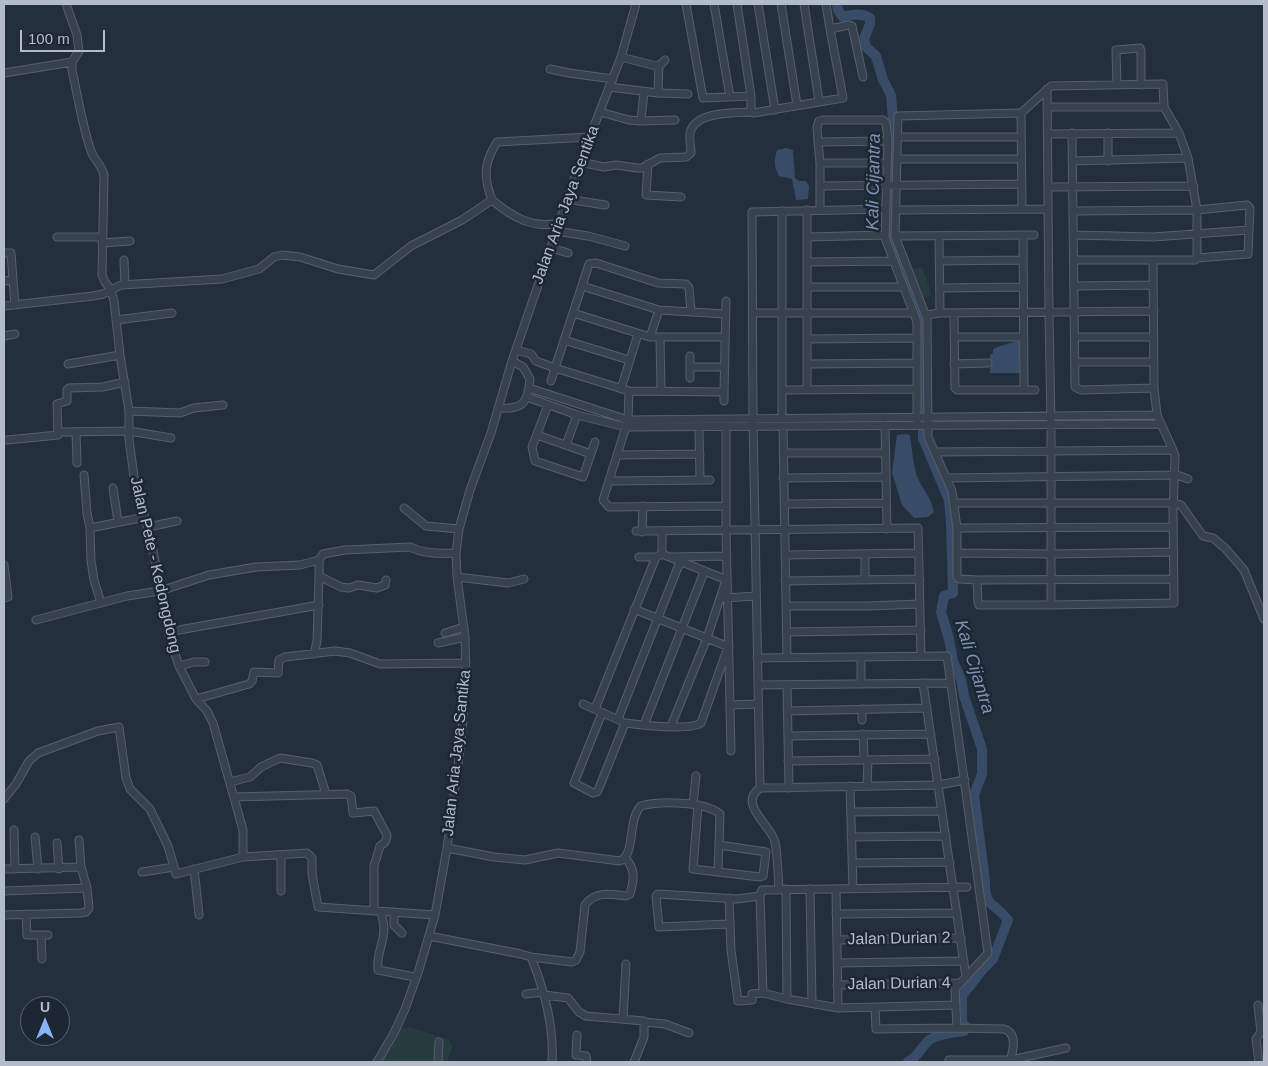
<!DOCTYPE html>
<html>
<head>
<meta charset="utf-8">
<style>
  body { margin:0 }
  #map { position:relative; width:1268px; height:1066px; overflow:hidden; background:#242f3e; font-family:Arial,sans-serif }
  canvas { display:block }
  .frame { position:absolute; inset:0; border:5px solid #b4bcc9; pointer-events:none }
  .north { position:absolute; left:20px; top:996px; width:50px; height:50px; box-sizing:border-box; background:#1d2633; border:1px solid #59626f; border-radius:50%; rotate:0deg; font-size:14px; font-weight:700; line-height:20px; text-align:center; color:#b4bcc9 }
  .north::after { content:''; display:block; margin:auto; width:18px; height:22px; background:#8ab4f8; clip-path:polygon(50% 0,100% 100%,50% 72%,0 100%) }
  .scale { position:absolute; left:20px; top:30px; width:85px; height:22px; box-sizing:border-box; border:2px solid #b4bcc9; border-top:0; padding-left:6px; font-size:15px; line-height:18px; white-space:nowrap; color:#b4bcc9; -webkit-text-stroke:4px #1d2633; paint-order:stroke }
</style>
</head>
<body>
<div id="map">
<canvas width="1268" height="1066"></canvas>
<div class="frame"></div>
<div class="north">U</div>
<div class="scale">100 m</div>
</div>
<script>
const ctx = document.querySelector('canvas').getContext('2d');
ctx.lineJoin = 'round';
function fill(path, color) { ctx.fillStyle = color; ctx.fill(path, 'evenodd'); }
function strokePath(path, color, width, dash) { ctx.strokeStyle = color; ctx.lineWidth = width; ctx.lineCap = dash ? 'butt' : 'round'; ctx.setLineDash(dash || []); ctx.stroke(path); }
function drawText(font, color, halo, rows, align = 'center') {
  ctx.font = font + ' Arial,sans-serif'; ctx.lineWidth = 5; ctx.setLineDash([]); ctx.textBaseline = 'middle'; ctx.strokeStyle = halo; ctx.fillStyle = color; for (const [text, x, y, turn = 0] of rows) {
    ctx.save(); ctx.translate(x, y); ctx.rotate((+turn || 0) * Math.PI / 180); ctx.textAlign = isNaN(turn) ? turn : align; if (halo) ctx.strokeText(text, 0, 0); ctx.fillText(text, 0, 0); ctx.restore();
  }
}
fill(new Path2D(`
  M922,267l10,28 -10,4 -10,-29z
  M411,1027l38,13 4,6 -6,16h-65l20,-34z`), '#263c3f');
fill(new Path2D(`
  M786,148l7,2 2,28 4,3h7l3,5 -1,13 -12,1 -4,-21 -13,-3c-5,-9 -5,-16 -2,-26z
  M1021,340l-1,33h-30v-18l3,-2v-4c9,-4 18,-6 28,-9z
  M907,434l3,2c2,13 3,28 7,40 5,13 15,22 17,36l-6,5 -14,1 -12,-13 -10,-32 5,-38z`), '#394c67');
strokePath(new Path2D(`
  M837,4l1,6 5,7c10,-3 18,-4 27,1v6l-6,15 2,8 10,9 7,24 8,15 2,25 -4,120 27,62 5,24 2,112 26,62 2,24 2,69 -9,3 -3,16 8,27 4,23 8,17 3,17 18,53v25l-8,21 11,86c-1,27 10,21 23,39l-15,39 -10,10 -21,27v27l3,3 -1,5c-11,2 -28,3 -36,10 -8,8 -9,15 -20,21`), '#394c67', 10);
const minor = new Path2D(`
  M66,4l11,31 2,16 -7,11
  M686,4l17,94 48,-2
  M714,4l16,93
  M737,4l14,92v15l2,2 90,-15 -13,-69
  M758,4l17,106
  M781,4l16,101
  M804,4l15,97
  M826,4l4,25 19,-4 3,1 11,51
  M621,57l35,9 4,-1 5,-5
  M550,69l19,4 44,6
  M4,73l68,-11v8c6,27 10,55 19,81 3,9 11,14 13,24l-2,100 3,7 6,8 3,11 6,54 9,56v28l5,38 18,67 16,88 11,34 17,33 11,12 6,12 30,107v27
  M1117,85l-1,-35 24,-2 1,3v34
  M609,87l49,6 1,-28
  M644,92l-3,29 34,-1
  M658,93l30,1
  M1047,107h117
  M600,112l29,8 12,1
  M1021,113l-123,3 -3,120 32,83 1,118 24,54 5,37v49l2,2 18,1 197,-1
  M1072,133l3,254 6,3 73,-2
  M1108,133v28
  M1048,134l131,-1
  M899,137h122
  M818,142l-1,-15 2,-6 4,-1h60l3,3 2,18
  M898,159h123
  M1072,161l116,-3
  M580,162l24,5 12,-2 21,3h5l18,-10 26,-1 5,-4c0,-6 -2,-13 -1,-19 3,-23 44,-21 62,-22
  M820,163h67
  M648,164l-2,31 35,2
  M820,186l202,-2
  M1048,187l146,-1
  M567,199l38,6
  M492,200c20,17 41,29 67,23
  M886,209l-134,3 1,207 7,369 178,-3 27,-5
  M1022,209l-1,-96 30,-27 112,-2 1,23 15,26 9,25 9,52v48
  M807,210v180
  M820,210v-47l-2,-21 70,-1 -3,97 32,84v100
  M896,210l152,-1
  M782,211v207
  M1073,211l124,-1 50,-5 3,3 -2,46 -51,4 -2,2h-120
  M556,231l32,5 37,10
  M1023,235l1,155
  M1075,235l78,2 96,-7
  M895,236l139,-1
  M939,236l1,77
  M57,237h45
  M807,237l78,-2
  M102,243l28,-2
  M551,248l17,5
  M4,253h7l2,27 -9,1
  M124,260l1,25
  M940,261l83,-1
  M1153,261l1,127 3,27 16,35
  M807,262l87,-1
  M13,280l2,25
  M582,286l77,24 66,4
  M1075,286l78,-1
  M807,287h97
  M940,288l83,-1
  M726,301l-2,91 -95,-1 -1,29 -25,80 6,7 117,-1
  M4,306l89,-10 10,-2 18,-9 101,-6 37,-10 15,-12 8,-2 18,2 38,12 36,6 37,-29 51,-26 30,-20c-9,-24 -8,-37 5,-58l93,-5
  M573,313l77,24h74
  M753,313h161
  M954,313l1,75 2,2h78
  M926,315l14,-2 214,-2
  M116,320l56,-7
  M4,336l11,-2
  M650,337l9,-27
  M954,337h69
  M1075,337h79
  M660,338l1,53
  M807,339l110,-1
  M564,340l65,20
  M516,350l15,4 5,7 19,7 -4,13
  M690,356v22
  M1075,362h79
  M68,364l52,-9
  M807,364l110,-1
  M954,364l34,-1
  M690,367h35
  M529,388l99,32 529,-5
  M621,389l17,-55
  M782,390l135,-1
  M629,391l-74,-23 34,-104 7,-1 62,20 28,1 3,4 2,23
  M724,392v9
  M527,397l50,18 49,12 535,-3
  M548,405l-16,42 3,14 48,16 12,-35
  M498,408c25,2 30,-5 32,-29l-7,-12 -11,-6
  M129,411l51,2 14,-5 29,-3
  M885,425l2,104
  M726,426v105l5,220
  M783,426l4,232
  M699,427l1,53
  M59,432l70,-1 42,7
  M76,432l1,31
  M537,435l54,19
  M7,440l51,-5 -1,-31 10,-3v-11l2,-2 34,-1 22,-5
  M566,445l11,-30
  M935,452l238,-2 2,6 -2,56 1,91 -123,2
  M783,453h102
  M618,455l82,-1
  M84,475l3,38 3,15
  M783,478l103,-1
  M946,478l231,-3 11,4
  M609,481l101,-1
  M113,488l5,34
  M953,503h221l7,2 22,31 10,2 12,10 19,22 20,49
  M784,504l102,-1
  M404,508l22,18 33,3
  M148,527l29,-6
  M957,528l216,-1
  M636,531l282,-3 3,128
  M642,532l1,-26
  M662,532v22l65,26
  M957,553l95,1 122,-2
  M865,554v26
  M785,555l134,-2
  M639,557h17
  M672,557l55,-1
  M319,560v16l22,11 8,1 9,-3 19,3 8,-3 1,-5
  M4,565l4,32 -4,1
  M457,577l51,6 16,-4
  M977,580l1,22 1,3h72v-181l-2,-112 -2,-223
  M785,581l135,-2
  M724,598l32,-2
  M101,603l-7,-23 -3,-19 -1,-33 55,-11
  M786,606h81l53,-2
  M634,609l95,38
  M36,620l91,-24 33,-5 49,-16 47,-8 44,-2 19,-5 4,-6 22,-4 65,-3c14,7 30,7 46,6
  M168,632l151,-27
  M786,632l135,-2
  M445,633l19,-6
  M438,643l27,-6
  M314,654l3,-13 2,-65
  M757,658l190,-2 41,297 -33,36 2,39 -81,1 -1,-21
  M861,658v25
  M179,666l15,-4h11
  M923,683l43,294
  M758,685l192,-2
  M787,685l2,103
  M196,699l53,-15 3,-3 2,-9 24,1 1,-13 6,-3 50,-6 15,2 30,11 86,-1
  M583,704l38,17
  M730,705l28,-1
  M595,709l61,-152 6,-3
  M787,711l140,-3
  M602,713l-28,70 19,10 4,-1 2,-4 26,-65c16,2 64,8 76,0l27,-76
  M618,719l62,-157
  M862,720v-11
  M644,725l60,-153
  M671,726l36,-88 18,-55
  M863,734l1,22
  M788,736l143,-2
  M788,761l147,-2
  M230,782l20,-5 11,-10 19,-9 32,5 5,2 9,29
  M850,786l3,103
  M867,786l1,-26
  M760,788c-23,16 12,38 15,54 3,16 3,32 4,48
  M234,797l113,-3 4,2 2,17 21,-2 13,24c0,6 -2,8 -7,11l-6,20v45
  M4,799l12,-15 13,-23 9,-8 60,-22 21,-4 7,51 4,11 20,20 18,37 8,28 67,-17 64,-4 5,5v16l6,33 117,8
  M693,804l3,-28
  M698,805l-5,64 67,8 3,-1 3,-24 -47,-7
  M851,812l91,-1
  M14,830l1,39
  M35,837l3,32
  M851,837l95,-1
  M79,840l2,27
  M57,843l2,26
  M447,848l47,9 31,3 33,-7 62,8c16,-7 7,-41 21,-55 19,-5 63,-5 79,8l-2,58
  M281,855v36
  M852,863l98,-1
  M4,869l77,-2 6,21 2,20 -3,4 -5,1 -77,2
  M194,869l5,46
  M142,872l32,-5
  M786,889l1,110
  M810,889l2,114
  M836,889l2,119
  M4,891l83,-3
  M729,898l2,52 7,51 14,-1v-6l11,-1 24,6 51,9 118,-3
  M381,912c1,5 3,11 3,16 0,16 -8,26 -6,42l37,7
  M394,912v13l8,8
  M26,914l1,21h21
  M836,914l121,-1
  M729,924l-70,3 -3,-31 2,-2 79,5 23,-3
  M41,935l1,24
  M429,936l92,18 10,3c13,32 23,70 21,105
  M837,940l124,-2
  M531,957l41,5 4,-2 4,-8 5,-47c10,-14 25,-11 41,-9l4,-2c4,-14 6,-25 -5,-36
  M837,963l127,-2
  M837,985l123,-2
  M763,993l-3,-97 2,-6 205,-3
  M526,994l17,-2
  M544,995l24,3 11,14 7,4 58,5v16l-10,25
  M1258,1005l3,27 -5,7 3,23
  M623,1019l3,-55
  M644,1022l21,2 24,9
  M957,1028l47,1c14,4 9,22 6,33
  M577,1035l-1,20 10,1 1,6
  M949,1060h62l55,-12
  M377,1062l17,-29 11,-24 13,-36 17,-58 12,-67 14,-106 5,-61 -1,-44 -8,-60 -1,-24 3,-24 11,-39 21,-57 21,-72 32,-93 36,-106 41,-105 15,-53
  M438,1062l1,-20`);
strokePath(minor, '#565f6c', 9);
strokePath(minor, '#38414e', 7);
drawText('16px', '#b4bcc9', '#1d2633', [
  ["Jalan Aria Jaya Sentika",566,205,-70],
  ["Jalan Pete - Kedongdong",155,565,77],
  ["Jalan Aria Jaya Santika",457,753,-84],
  ["Jalan Durian 2",899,939,-1],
  ["Jalan Durian 4",899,984,-1]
]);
drawText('italic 18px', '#7c92b1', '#1d2633', [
  ["Kali Cijantra",874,182,-89],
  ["Kali Cijantra",974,667,73]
]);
</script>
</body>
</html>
